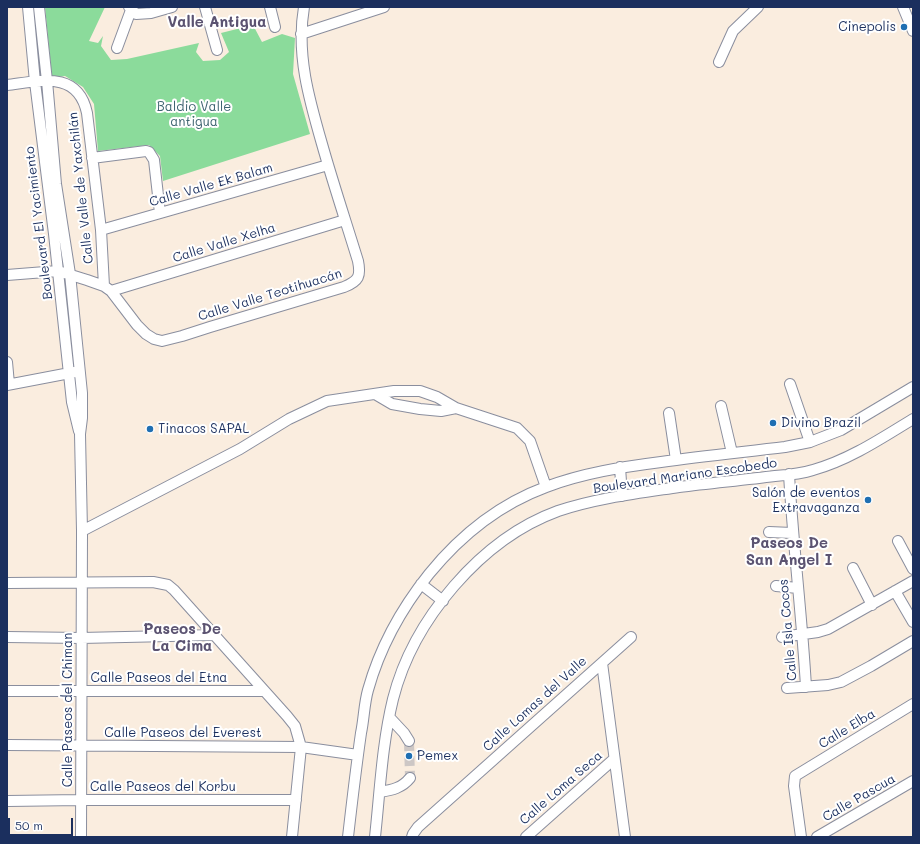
<!DOCTYPE html>
<html>
<head>
<meta charset="utf-8">
<style>
  body { margin:0 }
  #map { position:relative; width:920px; height:844px; overflow:hidden; background:#faeddf; font-family:Mali,sans-serif }
  canvas { display:block }
  .frame { position:absolute; inset:0; border:8px solid #1b2f5e; pointer-events:none }
  .scale { position:absolute; left:8px; top:818px; width:65px; height:18px; box-sizing:border-box; border:2px solid #1b2f5e; border-top:0; padding-left:5px; font-size:12px; line-height:14px; white-space:nowrap; color:#1b2f5e; -webkit-text-stroke:3px #fff; paint-order:stroke }
</style>
</head>
<body>
<div id="map">
<canvas width="920" height="844"></canvas>
<div class="frame"></div>
<div class="scale">50 m</div>
</div>
<script>
const ctx = document.querySelector('canvas').getContext('2d');
ctx.lineJoin = 'round';
function fill(path, color) { ctx.fillStyle = color; ctx.fill(path, 'evenodd'); }
function strokePath(path, color, width, dash) { ctx.strokeStyle = color; ctx.lineWidth = width; ctx.lineCap = dash ? 'butt' : 'round'; ctx.setLineDash(dash || []); ctx.stroke(path); }
function drawText(font, color, halo, rows, align = 'center') {
  ctx.font = font + ' Mali,sans-serif'; ctx.lineWidth = 4; ctx.setLineDash([]); ctx.textBaseline = 'middle'; ctx.strokeStyle = halo; ctx.fillStyle = color; for (const [text, x, y, turn = 0] of rows) {
    ctx.save(); ctx.translate(x, y); ctx.rotate((+turn || 0) * Math.PI / 180); ctx.textAlign = isNaN(turn) ? turn : align; if (halo) ctx.strokeText(text, 0, 0); ctx.fillText(text, 0, 0); ctx.restore();
  }
}
fill(new Path2D(`
  M45,7h60l-16,34 9,2 5,-7 -2,10 10,14 16,-1 72,-16 -3,9 7,9 17,-1 9,-8 -8,-19 32,-8 9,17 20,-8 13,4 -2,36 17,60 -147,47 -3,-25 -11,-11 -51,6 -4,-47 -11,-17 -18,-11 -13,2z`), '#8bdb9b');
strokePath(new Path2D(`
  M409,741l1,37`), '#cdc7c5', 10, [10, 5]);
const minor = new Path2D(`
  M28,7l7,75 19,152 18,168 7,29
  M39,7l8,74 9,103 14,90 12,119v25l-2,16 2,97 -1,306
  M129,7l7,7 15,-1 21,-6
  M205,7l12,43
  M270,7l5,20
  M903,7l10,24
  M301,34l83,-27
  M117,48l14,-38
  M719,62l14,-31 25,-24
  M7,85c33,-4 71,-15 80,28l14,117 3,56
  M92,158l54,-7 3,1 5,8 6,53
  M101,230l227,-65
  M7,275l51,-4 29,9 17,6 7,5 26,34 9,9 8,5 8,2 20,-5 28,-9 134,-40c15,-6 17,-11 14,-26 -12,-39 -25,-78 -36,-117 -13,-45 -26,-90 -18,-137
  M111,291l234,-71
  M7,362l2,22
  M790,384l20,58
  M7,385l68,-13
  M375,394l17,10 28,5 21,2 15,-3
  M721,406l11,47
  M669,413l7,47
  M620,467l2,29
  M789,474c4,71 13,142 17,213
  M82,531l158,-82 49,-30 38,-18 67,-10h26l17,6 19,11 61,20 13,13 16,46
  M769,532l23,1
  M898,541l15,28
  M853,568l19,37
  M7,583l146,-1 15,3 6,5 113,126 8,10 6,21 -9,90
  M421,584l22,17
  M776,586l22,2
  M895,591l18,31
  M7,637l74,1 133,-3
  M782,637l36,-5 10,-3 85,-48
  M602,663l23,174
  M787,688l41,-3 13,-3 30,-16 42,-25
  M7,691h257
  M390,718l14,15 5,8
  M7,745l294,2 57,8
  M380,792c12,-2 22,-4 30,-14
  M7,801l74,-1h215
  M348,837c4,-35 8,-69 13,-104 3,-14 3,-29 7,-43 12,-43 33,-81 61,-116 31,-38 71,-70 117,-87 37,-14 76,-20 115,-25 41,-6 83,-10 124,-15l25,-5 31,-12 72,-43
  M375,837c5,-46 7,-93 18,-138 20,-79 88,-160 165,-188 39,-13 81,-18 121,-24 32,-4 64,-7 96,-11 13,-1 26,-2 38,-6 36,-10 69,-32 100,-51
  M412,837l1,-3 5,-7 213,-190
  M526,837l88,-78
  M801,837l-7,-51 1,-10 118,-72
  M817,837l96,-56`);
strokePath(minor, '#8a8e9e', 12);
strokePath(minor, '#fff', 10);
for (const [x, y, r, color] of [
  [904,27,4,"#1f6fb2"],
  [773,423,4,"#1f6fb2"],
  [150,429,4,"#1f6fb2"],
  [868,500,4,"#1f6fb2"],
  [409,756,4,"#1f6fb2"]
]) { const dot = new Path2D(); dot.arc(x, y, r, 0, 2 * Math.PI); ctx.fillStyle = color; ctx.fill(dot); strokePath(dot, '#fff', 1.5); }
drawText('13px', '#1b2f5e', '#fff', [
  ["Cinepolis",896,27,"right"],
  ["Divino Brazil",781,423],
  ["Tinacos SAPAL",158,429],
  ["Salón de eventos",860,493,"right"],
  ["Extravaganza",860,508,"right"],
  ["Pemex",417,756]
], 'left');
drawText('13px', '#3d6370', '#fff', [
  ["Baldio Valle",194,107],
  ["antigua",194,122]
]);
drawText('13px', '#1b2f5e', '#fff', [
  ["Calle Valle Ek Balam",211,185,-16],
  ["Calle Valle de Yaxchilán",81,188,-96],
  ["Boulevard El Yacimiento",39,223,-97],
  ["Calle Valle Xelha",224,243,-17],
  ["Calle Valle Teotihuacán",270,295,-17],
  ["Boulevard Mariano Escobedo",685,476,-8],
  ["Calle Isla Cocos",788,630,-95],
  ["Calle Paseos del Etna",159,678],
  ["Calle Lomas del Valle",535,704,-42],
  ["Calle Paseos del Chiman",68,710,-90],
  ["Calle Elba",847,729,-31],
  ["Calle Paseos del Everest",183,733],
  ["Calle Paseos del Korbu",163,787],
  ["Calle Loma Seca",561,788,-41],
  ["Calle Pascua",859,798,-30]
]);
drawText('bold 15px', '#5b5371', '#fff', [
  ["Valle Antigua",217,22],
  ["Paseos De",789,543],
  ["San Angel I",789,560],
  ["Paseos De",182,629],
  ["La Cima",182,646]
]);
</script>
</body>
</html>
